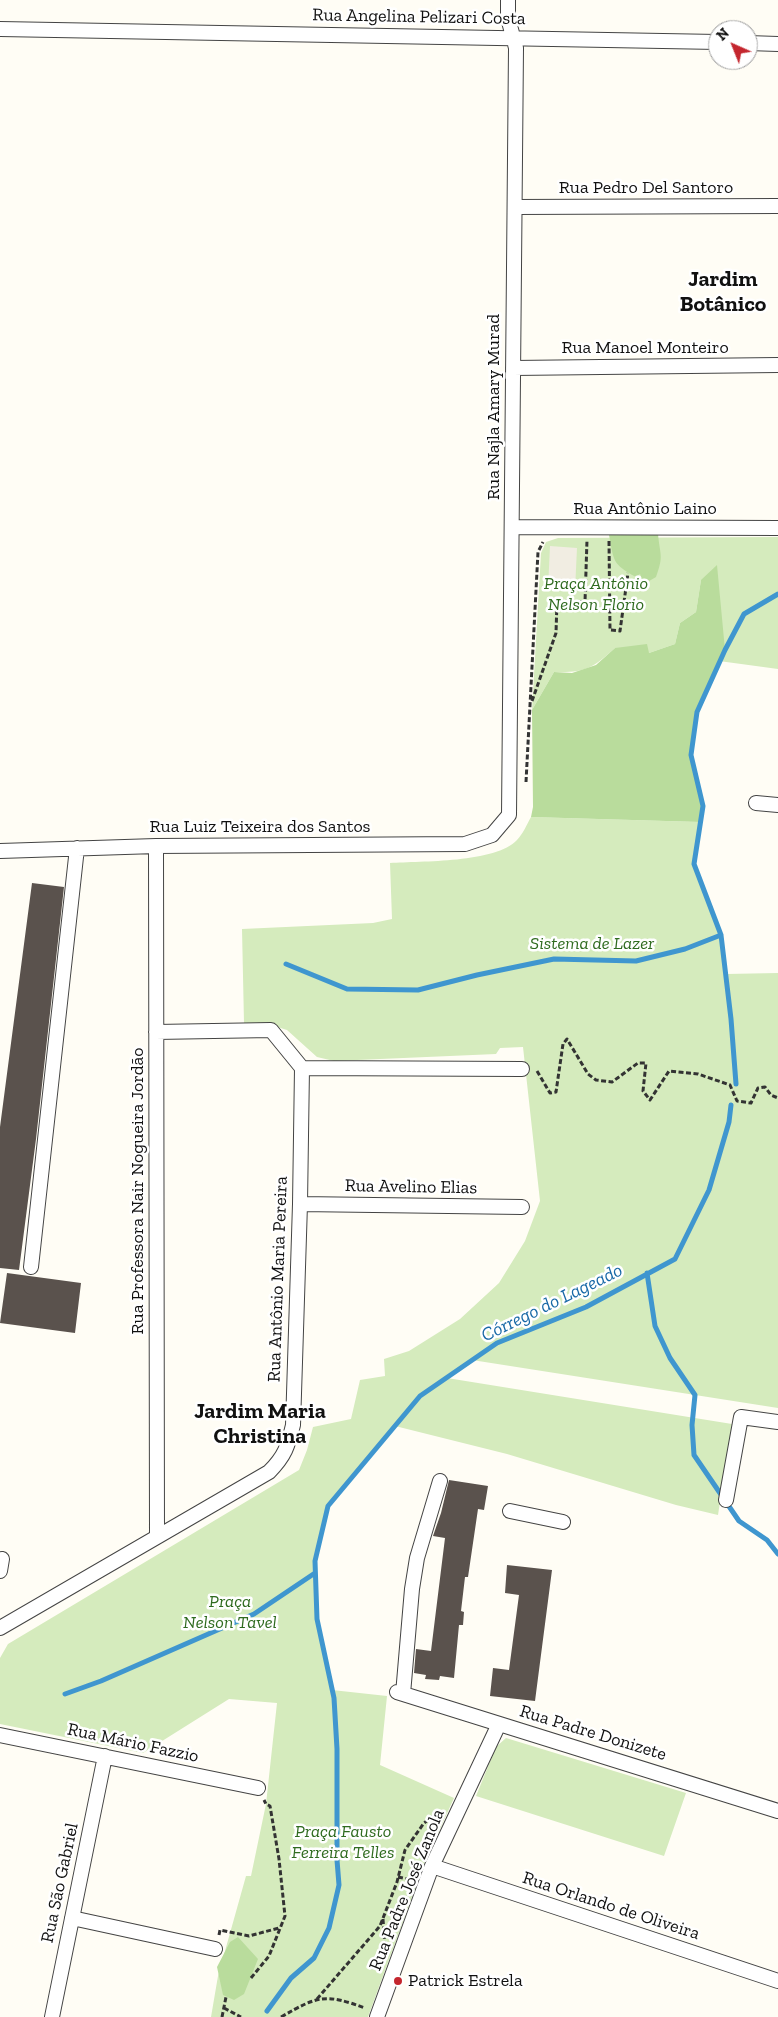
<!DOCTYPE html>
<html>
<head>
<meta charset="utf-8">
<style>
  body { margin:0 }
  #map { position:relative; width:778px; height:2017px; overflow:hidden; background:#fffdf5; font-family:"Zilla Slab",serif }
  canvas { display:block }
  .north { position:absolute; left:708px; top:20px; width:50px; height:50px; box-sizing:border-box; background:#fff; border:1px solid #a0a0a0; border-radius:50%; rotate:316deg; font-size:14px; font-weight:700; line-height:20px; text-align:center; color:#111 }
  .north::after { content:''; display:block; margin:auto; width:18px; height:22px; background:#c4262e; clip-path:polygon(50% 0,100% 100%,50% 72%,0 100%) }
</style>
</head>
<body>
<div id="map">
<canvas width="778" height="2017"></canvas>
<div class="north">N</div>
</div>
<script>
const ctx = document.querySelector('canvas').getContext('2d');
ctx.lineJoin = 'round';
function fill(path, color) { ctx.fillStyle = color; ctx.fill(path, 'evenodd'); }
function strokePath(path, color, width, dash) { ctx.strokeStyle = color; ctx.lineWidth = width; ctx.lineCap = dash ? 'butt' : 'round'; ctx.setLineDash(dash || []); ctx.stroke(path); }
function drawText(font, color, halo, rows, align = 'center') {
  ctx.font = font + ' "Zilla Slab",serif'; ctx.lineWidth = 5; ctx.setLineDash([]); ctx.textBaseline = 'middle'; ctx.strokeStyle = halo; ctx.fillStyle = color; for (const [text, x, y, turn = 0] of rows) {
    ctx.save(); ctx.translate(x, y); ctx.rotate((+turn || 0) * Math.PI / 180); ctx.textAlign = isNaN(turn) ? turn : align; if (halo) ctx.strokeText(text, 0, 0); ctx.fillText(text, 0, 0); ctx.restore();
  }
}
fill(new Path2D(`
  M778,537v132l-59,-8 -18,-81 -5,32 -16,11 -5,21 -26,9 -34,-5c-22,20 -30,25 -61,24l-22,38 9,-157 5,-11 12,-4z
  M531,817l169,5 -6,42 27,71 5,39 52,-1v435l-306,-48 -25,18 285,46 -14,91 -42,-10 -169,-51 -112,-28 -67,80 -13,55 2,58 15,71 55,6 -7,69 74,33 -30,66 -56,153h-157l7,-41 28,-100h5l15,-72 11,-101 -48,-4 -86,54 -143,-29v-66l8,-14 291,-174 8,-20 6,-23 38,-8 9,-39 25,-4 -1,-17 25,-8 51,-32 39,-36 26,-42 15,-40 -17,-154 -23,1 -4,6 -162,7 -17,-4 -30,-27 -16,-5 -27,-2 -2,-94 131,-6 19,-4 -2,-56c31,-2 106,0 127,-23 6,-6 10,-16 14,-23z
  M506,1738l180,55 -22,63 -188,-60 20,-49z`), '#d5ebbd');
fill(new Path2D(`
  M620,531l21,4 5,-2 12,1c2,22 6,21 -2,43l-12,7 -4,-10 -4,3c-24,-13 -22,-16 -27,-42z
  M717,565l8,85 -28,62 -6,43 12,51 -3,16 -169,-5 2,-10 -1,-97 22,-38 18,1 24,-8 19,-17 32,-4 2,9 26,-9 5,-21 16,-11 5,-32z
  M238,1937l20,22 -14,35 -10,6 -11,-5 -6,-28 13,-25z`), '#b9dc9c');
fill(new Path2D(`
  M550,546l27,2 -2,42 -27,-1z`), '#f1ede2');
strokePath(new Path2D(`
  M286,964l61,25 71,1 59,-15 77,-16 82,2 49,-12 36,-14
  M736,1084l-5,-65 -10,-84 -27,-71 9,-58 -12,-51 6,-43 28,-62 19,-36 34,-20
  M647,1273l8,53 15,32 25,37 -3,30 2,30 45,66 28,19 11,14
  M65,1694l36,-13 153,-67 61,-41
  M267,2011l24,-33 23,-20 15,-30 10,-43 -2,-25v-111l-3,-51 -17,-79 -2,-58 13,-55 92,-110 77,-53 89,-36 89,-48 34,-69 20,-68 2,-17`), '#3f96cf', 5);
fill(new Path2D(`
  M32,883l32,4 -28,252 -17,131 -19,-2v-141z
  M7,1273l74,10 -6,50 -75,-10z
  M449,1480l39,6 -4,24 -6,-1 -10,68h-3l-4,34 3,1 -1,13h-4l-5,53 -14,-2 -1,4 -14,-1 1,-4 -12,-2 2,-24 15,2 14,-113 -12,-2 8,-23z
  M507,1565l45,5 -17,131 -45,-5 3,-28 16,2 10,-75 -14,-2z`), '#5a524d');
const street = new Path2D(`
  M0,29l718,13
  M748,43l30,1
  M515,207l263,-1
  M513,368l265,-3
  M512,527l266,1
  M756,803l22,2
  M156,846l1,690
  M0,851l156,-5 309,-2 27,-9 17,-20 7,-767 -8,-30v-18
  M156,1032l115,-2 31,38 220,1
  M300,1204l222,3
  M31,1267l46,-419
  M726,1500l15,-83 37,5
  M510,1511l53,11
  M0,1571l2,-12
  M0,1628l269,-156c16,-16 19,-26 24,-47l7,-221 2,-136
  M397,1692l381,119
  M403,1694l9,-105 5,-31 23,-77
  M0,1735l258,53
  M432,1866l346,115
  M72,1918l143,31
  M52,2017l53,-261
  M377,2017l55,-151 67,-142`);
strokePath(street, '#444', 16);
strokePath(new Path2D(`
  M609,541l1,89 10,1 8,-58
  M575,582l11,2
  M532,701l24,-68 1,-32 28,1 2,-62
  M526,782l12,-230 5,-10
  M537,1071l13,22 6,-1 7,-48 4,-5 21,35 8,6 16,2 26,-19h8l-3,28 7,9 19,-29 29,3 32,11 7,16 14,2 7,-15 7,-1 6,8 7,3
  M398,1877l14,3
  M383,1919l2,29
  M219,1935l1,-5 29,6 30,-8
  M251,1978l18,-22 16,-40 -6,-57 -9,-53 -4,-2 -2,-4
  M317,1999l63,-73 17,-44 8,-32 19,-27 18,-13
  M224,2008l17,9
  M222,2017l4,-20
  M281,2017c37,-21 43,-24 84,-9`), '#333', 3, [5, 2.5]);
strokePath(street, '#fff', 14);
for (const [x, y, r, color] of [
  [398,1981,5,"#c4262e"]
]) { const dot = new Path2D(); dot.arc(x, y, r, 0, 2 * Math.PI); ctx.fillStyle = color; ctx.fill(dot); strokePath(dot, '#fff', 2); }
drawText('18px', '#111', '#fff', [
  ["Rua Angelina Pelizari Costa",419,17,1],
  ["Rua Pedro Del Santoro",646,188],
  ["Rua Manoel Monteiro",645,348],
  ["Rua Najla Amary Murad",494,407,-90],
  ["Rua Antônio Laino",645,509],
  ["Rua Luiz Teixeira dos Santos",260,827],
  ["Rua Avelino Elias",411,1187,1],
  ["Rua Professora Nair Nogueira Jordão",138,1191,-90],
  ["Rua Antônio Maria Pereira",278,1279,-88],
  ["Rua Padre Donizete",593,1733,17],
  ["Rua Mário Fazzio",133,1743,12],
  ["Rua São Gabriel",60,1883,-78],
  ["Rua Padre José Zanola",407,1890,-68],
  ["Rua Orlando de Oliveira",611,1906,18]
]);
drawText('italic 18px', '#2f6b1f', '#fff', [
  ["Praça Antônio",596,584],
  ["Nelson Florio",596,605],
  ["Sistema de Lazer",592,944],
  ["Praça",230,1602],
  ["Nelson Tavel",230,1623],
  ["Praça Fausto",343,1832],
  ["Ferreira Telles",343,1853]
]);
drawText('18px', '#111', '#fff', [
  ["Patrick Estrela",408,1981]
], 'left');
drawText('italic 19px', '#1768a6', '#fff', [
  ["Córrego do Lageado",552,1303,-26]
]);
drawText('bold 22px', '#111', '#fff', [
  ["Jardim",723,280],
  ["Botânico",723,305],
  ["Jardim Maria",260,1412],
  ["Christina",260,1437]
]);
</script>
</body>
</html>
